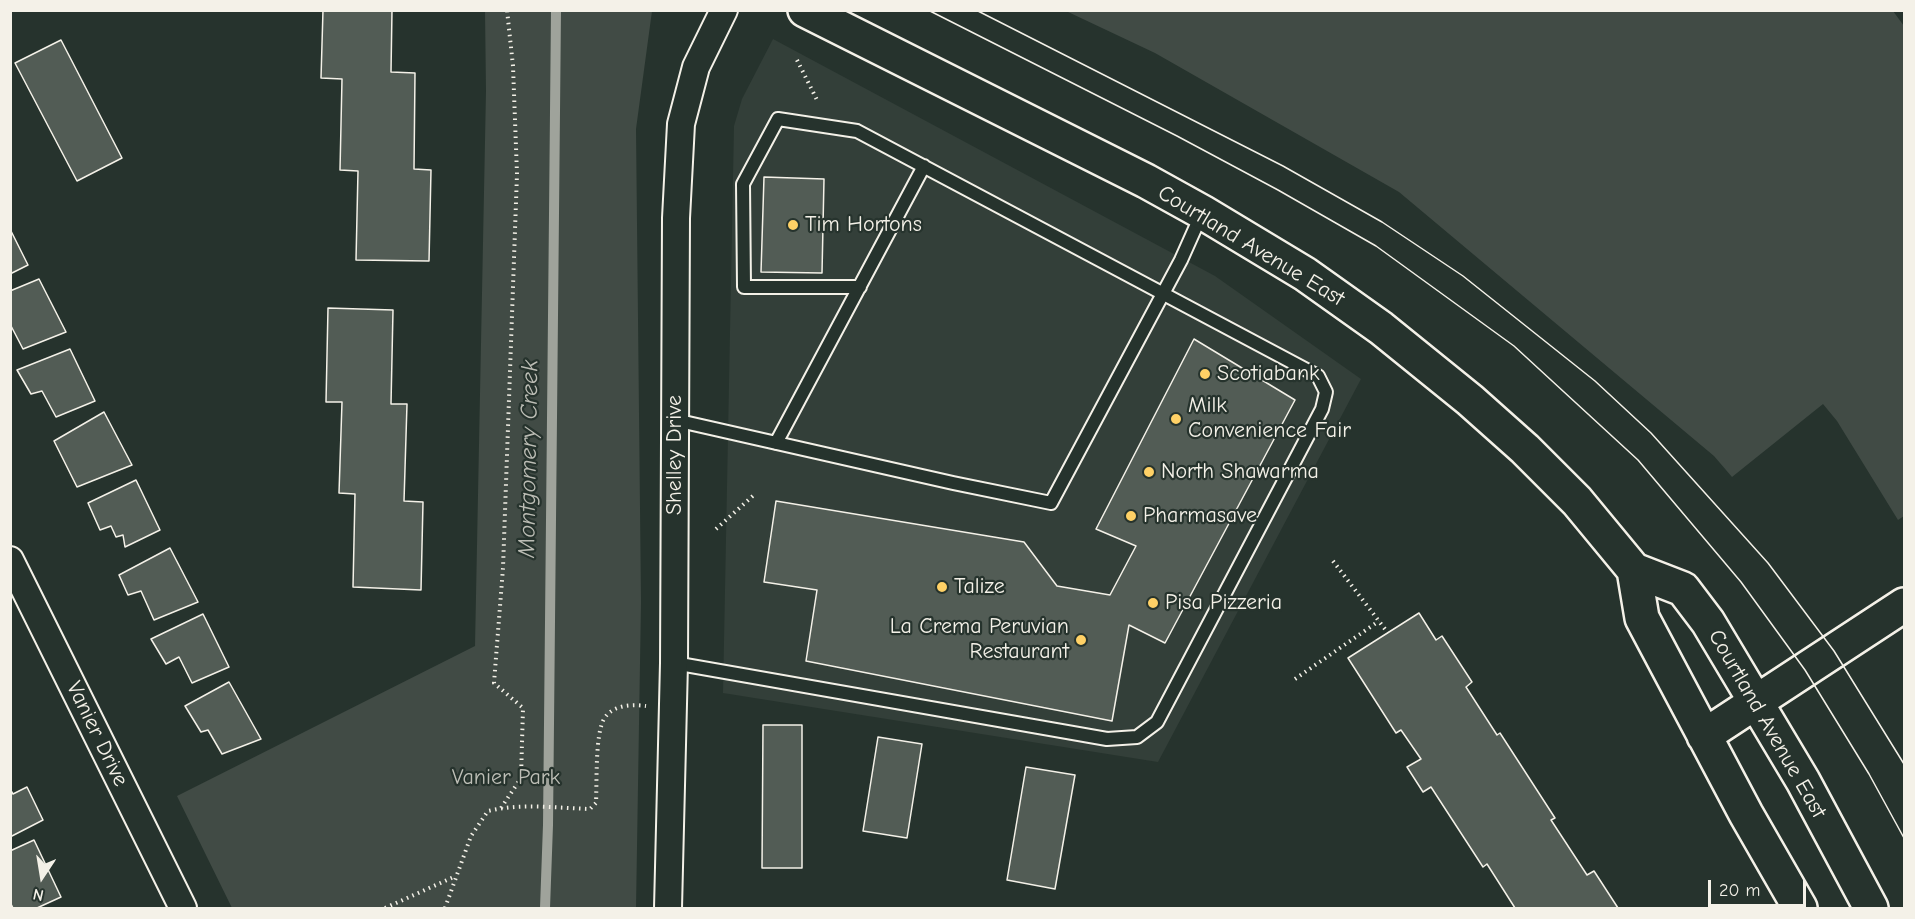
<!DOCTYPE html>
<html>
<head>
<meta charset="utf-8">
<style>
  body { margin:0 }
  #map { position:relative; width:1915px; height:919px; overflow:hidden; background:#26332d; font-family:"Comic Neue",sans-serif }
  canvas { display:block }
  .frame { position:absolute; inset:0; border:12px solid #f4f1e8; pointer-events:none }
  .north { position:absolute; left:12px; top:847px; width:60px; height:60px; -webkit-text-stroke:4px #26332d; paint-order:stroke; rotate:192deg; font-size:16px; font-weight:700; line-height:24px; text-align:center; color:#f4f1e8 }
  .north::after { content:''; display:block; margin:auto; width:21px; height:27px; background:#f4f1e8; clip-path:polygon(50% 0,100% 100%,50% 72%,0 100%) }
  .scale { position:absolute; left:1708px; top:880px; width:98px; height:27px; box-sizing:border-box; border:3px solid #f4f1e8; border-top:0; padding-left:8px; font-size:18px; line-height:21px; white-space:nowrap; color:#f4f1e8; -webkit-text-stroke:4px #26332d; paint-order:stroke }
</style>
</head>
<body>
<div id="map">
<canvas width="1915" height="919"></canvas>
<div class="frame"></div>
<div class="north">N</div>
<div class="scale">20 m</div>
</div>
<script>
const ctx = document.querySelector('canvas').getContext('2d');
ctx.lineJoin = 'round';
function fill(path, color) { ctx.fillStyle = color; ctx.fill(path, 'evenodd'); }
function strokePath(path, color, width, dash) { ctx.strokeStyle = color; ctx.lineWidth = width; ctx.lineCap = dash ? 'butt' : 'round'; ctx.setLineDash(dash || []); ctx.stroke(path); }
function drawText(font, color, halo, rows, align = 'center') {
  ctx.font = font + ' "Comic Neue",sans-serif'; ctx.lineWidth = 4.5; ctx.setLineDash([]); ctx.textBaseline = 'middle'; ctx.strokeStyle = halo; ctx.fillStyle = color; for (const [text, x, y, turn = 0] of rows) {
    ctx.save(); ctx.translate(x, y); ctx.rotate((+turn || 0) * Math.PI / 180); ctx.textAlign = isNaN(turn) ? turn : align; if (halo) ctx.strokeText(text, 0, 0); ctx.fillText(text, 0, 0); ctx.restore();
  }
}
fill(new Path2D(`
  M773,39l442,237 146,103 -203,383 -435,-69 11,-567 8,-27z`), '#333f39');
fill(new Path2D(`
  M485,11h167l-16,118 5,473 -5,306h-404l-55,-112 298,-150 11,-555z
  M1066,11h827l11,15v490l-6,4 -61,-99 -14,-17 -91,73 -18,-21 -315,-264 -244,-139z`), '#414b45');
strokePath(new Path2D(`
  M545,908l3,-83 8,-815`), '#9fa39b', 10);
const building = new Path2D(`
  M323,10h69l-1,62 24,1 -1,96 17,1 -2,91 -73,-1 2,-89 -18,-1 2,-91 -21,-1z
  M61,40l61,118 -45,23 -62,-118z
  M764,177l60,2 -2,94 -61,-1z
  M10,229l18,36 -18,9z
  M39,279l27,53 -43,17 -13,-25v-33z
  M328,308l65,2 -2,94h16l-3,97 19,1 -2,88 -68,-3 2,-93 -16,-1 3,-91h-16z
  M1194,339l101,61 -130,243 -36,-18 -17,96 -306,-60 11,-71 -53,-8 12,-81 248,41 33,44 53,9 26,-49 -40,-17z
  M70,349l25,52 -39,16 -14,-26 -11,3 -14,-24z
  M104,412l28,53 -55,22 -23,-46z
  M136,480l24,50 -35,17 -2,-12 -7,2 -5,-11 -11,4 -12,-27z
  M170,548l28,54 -44,18 -13,-29 -13,4 -9,-20z
  M1419,613l17,27 6,-4 30,46 -6,5 31,48 3,-2 55,85 -4,2 36,55 7,-4 24,37h-103l-28,-44 -4,3 -52,-80 -8,5 -16,-25 14,-8 -20,-29 -5,3 -48,-75z
  M203,614l26,53 -37,16 -13,-26 -13,7 -15,-25z
  M229,682l32,57 -39,15 -14,-24 -7,2 -16,-26z
  M763,725h39v143h-40z
  M878,737l44,7 -15,94 -44,-7z
  M1026,767l49,8 -20,114 -48,-9z
  M27,787l16,33 -33,17v-48l3,5z
  M34,840l27,57 -24,11h-24l-3,-6v-51z`);
fill(building, '#525c55');
strokePath(building, '#f4f1e8', 1.5);
const lane = new Path2D(`
  M675,420l278,63 98,20 130,-243 21,-47
  M776,443l148,-277
  M674,663l433,76 30,-2 20,-15 165,-313 4,-17 -8,-16 -461,-245 -79,-12 -35,65 1,103h116`);
const street = new Path2D(`
  M10,560l173,348
  M668,908l6,-245 2,-445 5,-94 15,-57 28,-57`);
const secondary = new Path2D(`
  M805,10l341,171 56,31 103,62 76,54 89,72 55,49 52,52 57,69 8,48 104,196 54,94
  M1634,570l49,19 25,33 95,159 68,127
  M1704,736l200,-131`);
strokePath(lane, '#f4f1e8', 16);
strokePath(street, '#f4f1e8', 30);
strokePath(secondary, '#f4f1e8', 38);
strokePath(new Path2D(`
  M797,60l21,42
  M716,529l40,-36
  M1333,561l55,72
  M1295,679l84,-58
  M501,808l20,-30 2,-70 -29,-25 9,-115 14,-394 -4,-108 -6,-56
  M385,908l71,-32
  M445,908l26,-72 17,-25c32,-8 69,-3 102,-2l6,-6c1,-19 -1,-69 8,-84 8,-14 27,-15 42,-13`), '#f4f1e8', 4, [1.5, 4.5]);
strokePath(lane, '#26332d', 12);
strokePath(street, '#26332d', 26);
strokePath(secondary, '#26332d', 33);
strokePath(new Path2D(`
  M928,10l249,126 101,54 98,56 138,100 124,114 103,122 64,88 64,104 35,64
  M976,10l307,156 99,56 81,54 132,105 56,52 117,130 66,88 70,113`), '#f4f1e8', 1.5);
for (const [x, y, r, color] of [
  [793,225,6,"#ffd166"],
  [1205,374,6,"#ffd166"],
  [1176,419,6,"#ffd166"],
  [1149,472,6,"#ffd166"],
  [1131,516,6,"#ffd166"],
  [942,587,6,"#ffd166"],
  [1153,603,6,"#ffd166"],
  [1081,640,6,"#ffd166"]
]) { const dot = new Path2D(); dot.arc(x, y, r, 0, 2 * Math.PI); ctx.fillStyle = color; ctx.fill(dot); strokePath(dot, '#26332d', 2); }
drawText('22px', '#f4f1e8', '#26332d', [
  ["Tim Hortons",805,225],
  ["Scotiabank",1217,374],
  ["Milk",1188,406],
  ["Convenience Fair",1188,431],
  ["North Shawarma",1161,472],
  ["Pharmasave",1143,516],
  ["Talize",954,587],
  ["Pisa Pizzeria",1165,603],
  ["La Crema Peruvian",1069,627,"right"],
  ["Restaurant",1069,652,"right"]
], 'left');
drawText('22px', '#f4f1e8', '#26332d', [
  ["Courtland Avenue East",1251,246,31],
  ["Shelley Drive",675,455,-90],
  ["Courtland Avenue East",1767,724,60],
  ["Vanier Drive",97,734,64]
]);
drawText('22px', '#bebfb7', '#26332d', [
  ["Vanier Park",506,778]
]);
drawText('italic 24px', '#bcbdb5', '#26332d', [
  ["Montgomery Creek",529,459,-89]
]);
</script>
</body>
</html>
